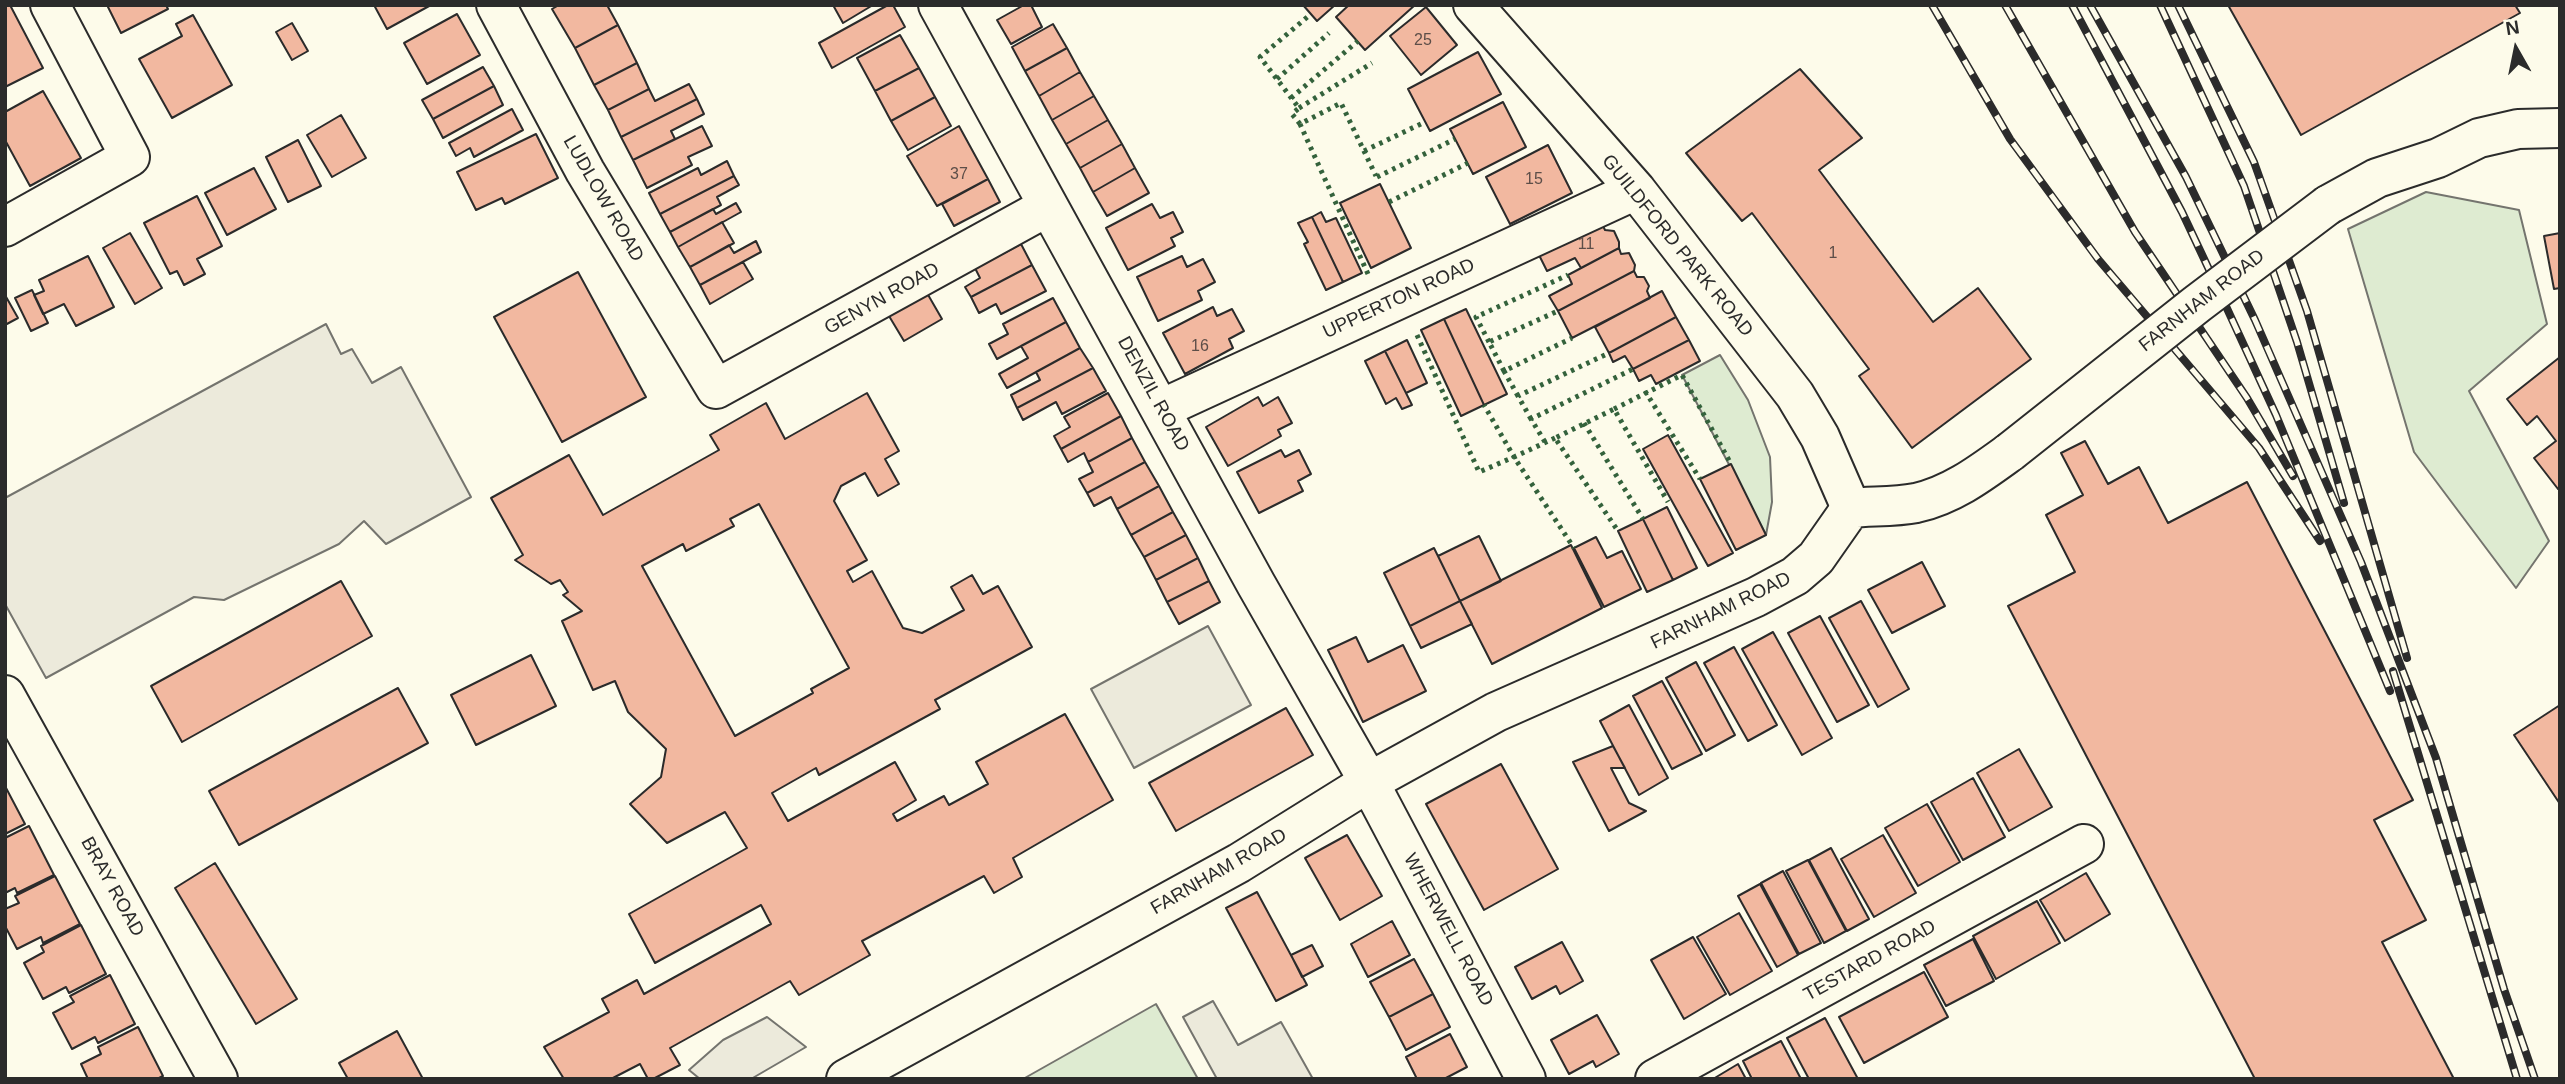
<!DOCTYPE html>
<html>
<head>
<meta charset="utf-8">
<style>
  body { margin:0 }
  #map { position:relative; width:2565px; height:1084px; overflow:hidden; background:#fdfbea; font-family:Arial,sans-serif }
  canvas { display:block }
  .frame { position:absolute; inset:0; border:7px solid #2b2b2b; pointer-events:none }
  .north { position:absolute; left:2481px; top:14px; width:70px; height:70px; -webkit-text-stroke:5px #fdfbea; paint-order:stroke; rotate:351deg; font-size:19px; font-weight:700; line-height:28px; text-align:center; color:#2b2b2b }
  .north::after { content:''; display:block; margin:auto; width:24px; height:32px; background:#2b2b2b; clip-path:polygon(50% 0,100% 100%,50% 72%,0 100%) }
</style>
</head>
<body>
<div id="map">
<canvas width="2565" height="1084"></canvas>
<div class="frame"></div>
<div class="north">N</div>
</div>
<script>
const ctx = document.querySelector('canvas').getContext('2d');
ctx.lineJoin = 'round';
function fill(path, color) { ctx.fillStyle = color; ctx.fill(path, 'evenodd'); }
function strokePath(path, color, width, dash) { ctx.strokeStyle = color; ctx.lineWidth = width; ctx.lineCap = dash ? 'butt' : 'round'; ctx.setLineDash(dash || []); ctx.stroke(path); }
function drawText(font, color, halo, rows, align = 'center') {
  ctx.font = font + ' Arial,sans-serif'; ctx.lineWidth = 5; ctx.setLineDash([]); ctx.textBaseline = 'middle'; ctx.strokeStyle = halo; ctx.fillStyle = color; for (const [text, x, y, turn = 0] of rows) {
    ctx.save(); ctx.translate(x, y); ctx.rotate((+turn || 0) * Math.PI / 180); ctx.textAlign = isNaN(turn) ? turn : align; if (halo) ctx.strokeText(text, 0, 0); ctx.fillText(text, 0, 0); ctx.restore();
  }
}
const green = new Path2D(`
  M2426,192l93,18 28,114 -78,67 80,150 -33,47 -102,-136 -66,-223z
  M1720,355l28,45 22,57 2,45 -6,33 -84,-160z
  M1156,1004l42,75h-175z`);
fill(green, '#deebd1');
strokePath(green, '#74746e', 2);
const parking = new Path2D(`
  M326,324l15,30 11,-5 20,34 29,-16 70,130 -85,47 -22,-23 -25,23 -115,56 -30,-3 -148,81 -41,-74v-106z
  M1208,626l43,79 -117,63 -43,-79z
  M1213,1001l25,44 43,-23 32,57h-96l-34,-62z
  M767,1017l39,30 -55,32h-51l-11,-9 34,-30z`);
fill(parking, '#eceadb');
strokePath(parking, '#74746e', 2);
const building = new Path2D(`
  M5,5h5l33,63 -38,19z
  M107,5h59l2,4 -47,24z
  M374,5h57l-44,24z
  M559,5h48l11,20 -43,23 -23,-39z
  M833,5h40l-30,18z
  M888,5h5l12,22 -73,41 -13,-25z
  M1024,5h7l11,22 -31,17 -14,-24z
  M1303,5h32l-18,16z
  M1349,5h66l-50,45 -29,-33z
  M2228,5h287l5,8 -219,122z
  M1426,7l31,38 -36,30 -31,-39z
  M457,14l23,41 -53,29 -23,-41z
  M193,15l39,70 -60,33 -33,-59 43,-23 -6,-12z
  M292,23l16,28 -16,9 -16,-28z
  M1053,24l14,24 -42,23 -13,-24z
  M618,25l19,38 -43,22 -19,-37z
  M900,35l19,33 -44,23 -18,-33z
  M1067,48l13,24 -41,24 -14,-25z
  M1478,52l23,42 -71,37 -22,-42z
  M637,63l12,26 -41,21 -14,-25z
  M483,67l11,19 -61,33 -11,-19z
  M919,68l16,29 -44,24 -16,-30z
  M1800,69l62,69 -43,32 114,152 45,-34 53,71 -119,89 -53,-72 10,-7 -117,-156 -10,8 -56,-68z
  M1080,72l14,24 -42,24 -13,-24z
  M689,84l8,15 -76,38 -13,-27 41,-21 6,12z
  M494,86l9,19 -60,33 -10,-19z
  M43,91l38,67 -51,28 -25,-46v-28z
  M1094,96l14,24 -42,24 -14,-24z
  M935,97l16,29 -43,24 -17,-29z
  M697,99l7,15 -33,17 4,8 -42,21 -12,-23z
  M1503,102l23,45 -53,27 -23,-45z
  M512,109l11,21 -49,27 -4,-9 -14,8 -7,-13z
  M341,115l25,43 -34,19 -25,-42z
  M1108,120l14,24 -42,24 -14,-24z
  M702,126l10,20 -24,11 4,8 -45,23 -14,-28z
  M959,126l29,53 -51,27 -30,-50z
  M536,134l22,44 -53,26 -3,-6 -26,12 -19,-38z
  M298,140l23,46 -33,16 -22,-45z
  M1122,144l13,24 -42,24 -13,-24z
  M1548,145l24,48 -62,31 -24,-47z
  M727,161l7,15 -74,38 -11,-21 49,-25 3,7z
  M254,168l22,41 -49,26 -22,-42z
  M1135,168l14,25 -42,23 -14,-24z
  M734,176l5,9 -22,12 4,8 -51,27 -10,-18z
  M988,179l12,23 -46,24 -12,-22z
  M1380,184l31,64 -40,20 -31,-65z
  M197,196l25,50 -25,13 8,15 -21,11 -7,-14 -7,3 -26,-51z
  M736,203l5,9 -63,35 -8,-15 43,-23 3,5z
  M1152,204l8,14 13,-6 10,20 -12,6 4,8 -47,24 -22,-42z
  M1321,212l5,10 10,-4 26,55 -19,9 -31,-65z
  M1312,217l31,65 -17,8 -22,-46 4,-2 -10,-19z
  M722,222l12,21 -44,24 -12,-20z
  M1601,222l4,8 9,1 5,11v6l-38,20 -6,-10 -28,13 -9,-18z
  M130,233l32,55 -27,16 -32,-56z
  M2560,233v55l-6,1 -10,-53z
  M756,241l5,11 -61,33 -10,-18 39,-22 5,8z
  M1021,244l11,21 -61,32 -6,-10 15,-9 -5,-10z
  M1619,248l2,6 8,-1 6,12 -1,6 -76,40 -9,-15 23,-12 -4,-9z
  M88,256l26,51 -38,19 -12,-22 -21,10 -9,-19 10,-4 -5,-11z
  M1182,256l5,11 16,-8 12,23 -17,9 4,9 -44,21 -21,-44z
  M743,262l10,17 -43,25 -10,-19z
  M1032,265l14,26 -45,23 -5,-10 -17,9 -8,-16z
  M1634,271l3,6h7l5,9 -2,5 3,7 -78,40 -14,-27z
  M578,272l68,125 -84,45 -68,-125z
  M32,290l16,33 -17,8 -16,-33z
  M1662,291l14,26 -67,36 -14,-26z
  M927,293l15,26 -38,22 -15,-25z
  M5,295l13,23 -13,7z
  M1053,298l13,24 -69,37 -8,-15 19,-10 -5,-10z
  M1213,307l4,9 15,-7 12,22 -15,8 4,9 -48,26 -22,-41z
  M1466,309l41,85 -23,11 -40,-86z
  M1676,317l13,23 -56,29 -8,-13 -12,6 -4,-9z
  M1444,319l40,86 -23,11 -40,-86z
  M1066,322l14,26 -73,40 -8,-14 29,-16 -7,-12z
  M1407,340l20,43 -21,10 -21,-42z
  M1689,340l11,21 -44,23 -5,-9 -12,6 -6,-12z
  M1080,348l13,20 -76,40 -6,-13 29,-15 -4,-8z
  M1385,351l27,54 -10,4 -6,-11 -10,6 -21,-43z
  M2560,357v130l-2,2 -24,-31 22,-17 -19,-25 -10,9 -20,-26z
  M1093,368l13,23 -44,23 -6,-12 -33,18 -6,-12z
  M867,393l32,58 -14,8 14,25 -21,12 -13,-23 -24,13 -7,15 33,59 -20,11 6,11 19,-11 31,57 19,5 42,-23 -13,-23 21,-12 11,19 15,-8 34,61 -97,53 5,9 -121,66 -3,-7 -44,25 16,28 107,-59 21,38 -23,14 4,7 47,-25 5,9 39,-21 -12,-22 89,-48 48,86 -100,58 9,19 -28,16 -10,-17 -122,65 8,14 -71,40 -9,-14 -120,67 10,17 -27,14h-5l-8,-15 -29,15h-47l-20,-32 65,-35 -7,-13 35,-19 7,14 127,-70 -10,-19 -106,58 -26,-49 118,-66 -22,-36 -58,31 -37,-39 31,-27 5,-28 -38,-37 -13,-31 -22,9 -31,-69 20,-10 -19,-16 5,-3 -8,-12 -9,4 -36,-24 8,-5 -32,-57 78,-43 34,60 116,-65 -9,-15 56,-32 19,36zM759,504l90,164 -38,21 2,4 -78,43 -93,-170 41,-22 3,7 48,-25 -4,-7z
  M1108,393l13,23 -60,33 -7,-13 16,-9 -6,-10z
  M1258,397l5,9 15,-9 14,26 -14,7 3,6 -53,30 -22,-39z
  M1121,416l11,22 -44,24 -4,-9 -16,9 -7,-13z
  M1668,435l65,118 -25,13 -65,-117z
  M1132,438l13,24 -58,31 -8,-14 14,-7 -5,-10z
  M2085,441l23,43 31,-17 29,56 79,-41 166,318 -39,20 52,100 -44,22 72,137h-199l-247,-473 67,-34 -29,-57 37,-20 -22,-42z
  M1281,450l4,7 14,-7 12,24 -13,7 5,10 -44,22 -22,-41z
  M1145,462l14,24 -42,23 -6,-12 -17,9 -7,-13z
  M1731,464l35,71 -30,15 -36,-71z
  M1159,486l14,26 -42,23 -14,-26z
  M1667,507l30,61 -24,12 -30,-61z
  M1173,512l13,23 -42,22 -13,-22z
  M1643,519l30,61 -26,12 -29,-61z
  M1186,535l12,23 -42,22 -12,-23z
  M1479,536l22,45 -41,20 -22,-45z
  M1596,537l11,21 15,-7 19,38 -37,18 -30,-59z
  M1571,545l31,63 -110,56 -32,-63z
  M1434,548l26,53 -50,25 -26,-53z
  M1198,558l11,23 -42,21 -11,-22z
  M1922,562l23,44 -53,27 -24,-43z
  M341,581l31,55 -190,106 -31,-56z
  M1209,581l11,21 -41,22 -12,-22z
  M1460,601l12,23 -51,24 -11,-22z
  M1861,601l48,88 -31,18 -49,-89z
  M1820,616l49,89 -32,17 -49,-89z
  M1773,632l59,106 -30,17 -60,-106z
  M1356,637l12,25 35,-17 23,46 -63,31 -35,-72z
  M1734,647l43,78 -29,16 -44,-78z
  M531,655l25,51 -80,39 -25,-50z
  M1696,662l39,73 -29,16 -40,-73z
  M1662,681l40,73 -30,15 -39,-73z
  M398,688l30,55 -189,102 -30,-54z
  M1629,705l39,73 -29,17 -39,-74z
  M2560,705v99l-46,-69z
  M1286,708l27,47 -137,76 -27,-48z
  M1613,746l12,22h-14l18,35 17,8 -37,20 -36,-69z
  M2019,749l33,58 -43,24 -32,-58z
  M1501,764l57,105 -74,41 -58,-106z
  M1973,778l32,59 -42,23 -32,-58z
  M5,786l20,38 -20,10z
  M1927,804l33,58 -42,24 -33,-58z
  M29,826l25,49 -37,18 -2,-5 -10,5v-55z
  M1347,835l35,61 -42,24 -35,-62z
  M1883,835l33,58 -42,24 -33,-58z
  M1831,848l38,71 -22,12 -38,-71z
  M1808,860l38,71 -22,12 -38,-72z
  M215,863l82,136 -41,25 -81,-136z
  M1783,871l38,72 -22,11 -38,-71z
  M2086,873l24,41 -45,27 -25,-41z
  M55,876l25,48 -37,19 -2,-6 -24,12 -12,-23v-17l14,-6 -4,-7z
  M1760,884l38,71 -21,12 -39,-71z
  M1257,892l50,93 -31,16 -50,-93z
  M2037,901l23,42 -64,36 -23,-43z
  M1739,913l33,58 -42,24 -33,-58z
  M1392,921l18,34 -42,22 -17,-33z
  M81,925l25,49 -37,19 -3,-6 -23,12 -19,-36 20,-11 -3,-6z
  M1693,937l33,57 -42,25 -33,-59z
  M1973,939l21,42 -48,25 -22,-41z
  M1562,942l21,39 -23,13 -4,-8 -24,13 -17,-32z
  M1312,945l11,21 -21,11 -11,-22z
  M1414,959l19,35 -44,23 -19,-35z
  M1924,972l24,45 -84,46 -25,-46z
  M110,975l25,49 -37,19 -3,-6 -23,12 -19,-36 21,-11 -4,-6z
  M1433,994l17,33 -44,23 -17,-33z
  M1597,1015l22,39 -23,13 -3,-6 -24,13 -18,-34z
  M1825,1018l33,61h-49l-22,-41z
  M138,1027l25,49 -6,3h-69l-7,-15 20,-10 -3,-7z
  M397,1031l26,48h-75l-9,-16z
  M1450,1034l17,33 -23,12h-27l-11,-22z
  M1781,1041l20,38h-49l-9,-18z
  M1738,1064l8,15h-33z`);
fill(building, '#f2b8a0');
strokePath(building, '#2b2b2b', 2);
const minor = new Path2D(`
  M496,5l89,166 131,218 331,-182
  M938,5l318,579 113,198 157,297
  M1473,5l163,185 159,205 25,42 31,71
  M5,227l125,-70 -80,-152
  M1161,409l475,-219
  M5,695l213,384
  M1655,1079l429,-235`);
const major = new Path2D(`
  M2328,205l49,-27 61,-20 41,-20 39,-9 42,-1
  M846,1079l393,-216 130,-81 127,-70 260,-115 39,-21 21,-18 35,-50c21,-2 44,-1 65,-5 36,-8 65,-30 94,-51`);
strokePath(minor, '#2b2b2b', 42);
strokePath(major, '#2b2b2b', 42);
strokePath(minor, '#fdfbea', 38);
strokePath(major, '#fdfbea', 38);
const rail = new Path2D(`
  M1932,5l78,134 88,120 161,189 61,93
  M2005,5l130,227 112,166 46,78
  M2072,5l110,207 31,66 63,137 114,276
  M2090,5l96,172 69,143 106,242 75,196 68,231 31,90
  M2160,5l84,181 53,156 47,161
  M2178,5l76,157 53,149 100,347
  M2393,671l124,408`);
strokePath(rail, '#2b2b2b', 8);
strokePath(rail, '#fdfbea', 5, [16]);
const majorBridge = new Path2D(`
  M2010,452l187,-148 131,-99`);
strokePath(majorBridge, '#2b2b2b', 42, []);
strokePath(majorBridge, '#fdfbea', 38);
strokePath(new Path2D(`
  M1277,79l52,-46
  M1291,98l67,-57
  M1299,108l73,-45
  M1300,124l-8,-10 7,-6 -39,-51 51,-43
  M1364,151l61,-29
  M1377,177l78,-38
  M1389,202l79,-39
  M1368,274l-68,-150 41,-21 35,73
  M1417,335l62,137 35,-15 -30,-52
  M1489,342l-13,-25 92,-42
  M1504,371l-15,-29 69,-31
  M1645,391l55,88
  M1518,396l-14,-25 68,-33
  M1614,409l68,-34 49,89
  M1531,419l-13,-23 91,-43
  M1584,423l59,96
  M1555,438l-41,19 60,91
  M1545,442l-14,-23 102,-50
  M1616,528l-61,-90 59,-29 54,93`), '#34623c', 5, [3.5, 5]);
drawText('16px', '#5d4e48', null, [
  ["25",1423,41],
  ["37",959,175],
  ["15",1534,180],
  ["11",1586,245],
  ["1",1833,254],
  ["16",1200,347]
]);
drawText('19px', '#2b2b2b', '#fdfbea', [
  ["LUDLOW ROAD",603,199,60],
  ["GUILDFORD PARK ROAD",1677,246,51],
  ["GENYN ROAD",882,299,-29],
  ["UPPERTON ROAD",1399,299,-25],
  ["FARNHAM ROAD",2202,301,-38],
  ["DENZIL ROAD",1153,394,61],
  ["FARNHAM ROAD",1721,611,-26],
  ["FARNHAM ROAD",1219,872,-30],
  ["BRAY ROAD",112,887,61],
  ["WHERWELL ROAD",1448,930,62],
  ["TESTARD ROAD",1870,961,-29]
]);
</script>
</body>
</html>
